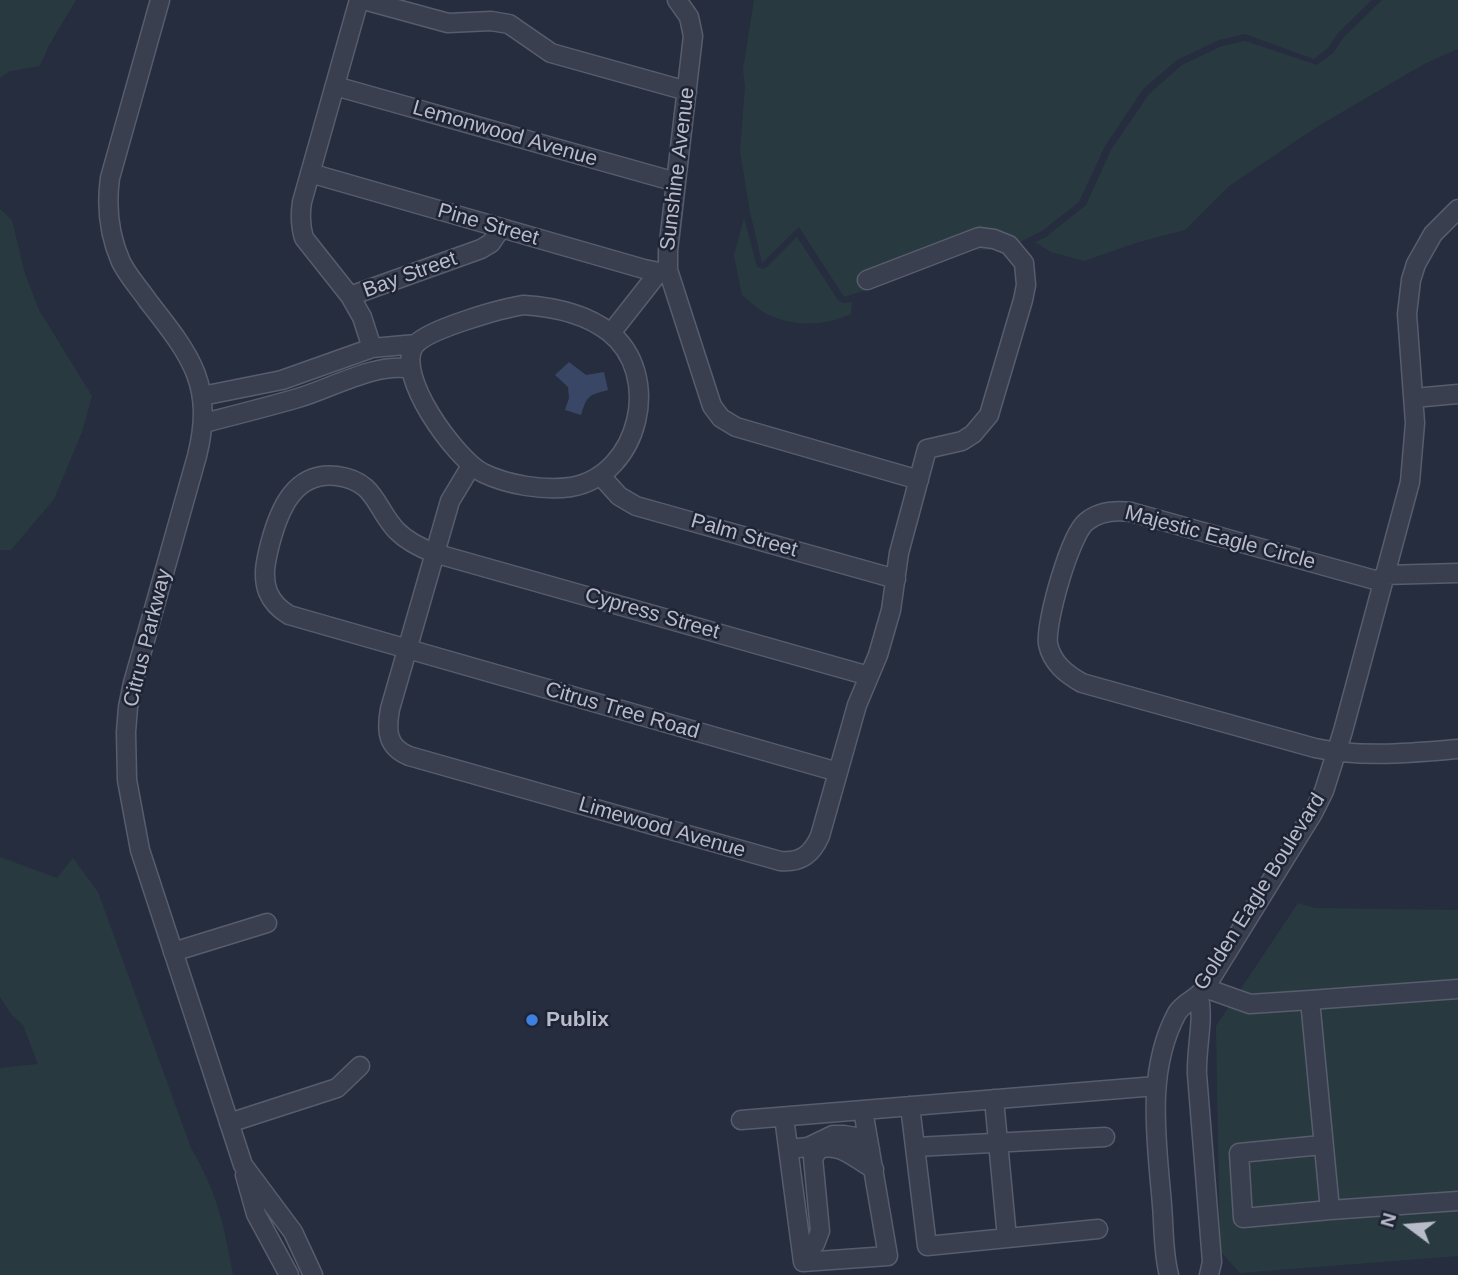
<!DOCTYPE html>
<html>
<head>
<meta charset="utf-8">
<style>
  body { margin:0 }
  #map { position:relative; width:1458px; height:1275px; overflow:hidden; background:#262d3f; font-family:Helvetica,sans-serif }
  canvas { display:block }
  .north { position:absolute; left:1374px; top:1191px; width:70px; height:70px; -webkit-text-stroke:5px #1f2435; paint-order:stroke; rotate:286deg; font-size:19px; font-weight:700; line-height:28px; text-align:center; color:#b7bbca }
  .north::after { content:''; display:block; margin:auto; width:24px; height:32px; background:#b7bbca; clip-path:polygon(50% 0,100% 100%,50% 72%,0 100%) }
</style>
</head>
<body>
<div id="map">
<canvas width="1458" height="1275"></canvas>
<div class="north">N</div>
</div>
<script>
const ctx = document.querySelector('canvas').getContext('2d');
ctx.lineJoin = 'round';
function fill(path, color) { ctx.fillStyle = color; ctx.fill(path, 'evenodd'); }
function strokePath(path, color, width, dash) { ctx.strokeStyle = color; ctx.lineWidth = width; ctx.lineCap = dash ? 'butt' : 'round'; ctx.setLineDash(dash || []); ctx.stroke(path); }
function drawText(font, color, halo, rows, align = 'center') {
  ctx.font = font + ' Helvetica,sans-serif'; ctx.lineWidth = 5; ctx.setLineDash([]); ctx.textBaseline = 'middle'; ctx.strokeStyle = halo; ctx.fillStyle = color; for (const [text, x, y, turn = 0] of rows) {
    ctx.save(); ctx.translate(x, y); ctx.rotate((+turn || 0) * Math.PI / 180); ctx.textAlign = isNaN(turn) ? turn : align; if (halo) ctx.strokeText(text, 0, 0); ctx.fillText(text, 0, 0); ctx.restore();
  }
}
fill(new Path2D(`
  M0,0h76l-28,47 -8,19 -30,5 -10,7z
  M754,0h618l-34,33 -10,15 -14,11 -69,-25 -26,6 -42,20 -34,29 -38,57 -26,56 -37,29 -38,19h-48l-74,35 -38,12 -45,-70 -37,36 -12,-51 -10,-61 5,-64 -2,-18z
  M1382,0h76v49l-34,15 -109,64 -86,58 -44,44 -46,12 -55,19 -33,-9 -16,-10 11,-5 40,-32 25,-55 38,-56 33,-29 40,-19 23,-5 72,24 16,-12 11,-16z
  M0,209l12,11 13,54 14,36 53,86 -10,36 -28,67 -43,51h-11z
  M744,218l13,49 6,2 4,-2 30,-30 41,63 5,3 9,-1 -1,12c-27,12 -55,13 -82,1 -10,-4 -19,-14 -27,-20l-8,-40z
  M0,857l57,21 16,-20 25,34 93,256c26,45 33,76 42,127h-233v-207l38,-4 -15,-39 -12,-11 -11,-17z
  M1298,903l17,5 143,2v346l-218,17 -20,-22 -4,-225z`), '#283a40');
fill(new Path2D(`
  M569,362l17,13 18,-3 4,18c-19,5 -21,5 -27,25l-16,-5 4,-12 -1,-11 -13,-12z`), '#3a4666');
const minor = new Path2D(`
  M160,0l-50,178c-4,29 -1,57 11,84 7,14 18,26 27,39 42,54 67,83 49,155l-64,227 -5,24 -2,25 1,48 13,70 103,315 50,67 20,43
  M359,0l-57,202c-2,13 -2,23 2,36l46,58 12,21 10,31
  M364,0l84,23 43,-2 18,3 42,29 136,38
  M677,0l12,17 4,19 -25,215v19l44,136 9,12 15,9 183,53
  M335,86l341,96
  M310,173l334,96 15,3 9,-2
  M350,296l131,-47 10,-6 10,-15
  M524,305c29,2 62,9 85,27 54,42 31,143 -38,155 -27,4 -63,-2 -88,-14 -27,-14 -90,-99 -68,-128 13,-16 88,-37 109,-40z
  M611,333l48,-61
  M202,396l80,-16 90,-32 44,-4
  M1414,398l44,-4
  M204,423c31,-8 63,-16 94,-25 34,-10 78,-36 113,-29
  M471,466l-21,35 -60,208c-4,22 -3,38 19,47l371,105c21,2 32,-7 40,-25l37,-131 21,-50 13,-45 8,-57 28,-104 35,-8 11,-7 16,-19 34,-115 3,-15 -2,-22 -15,-18 -15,-6 -15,-2 -112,43
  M601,476l18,20 17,10 260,73
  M1384,575l74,-2
  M1382,582l-251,-70c-16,-2 -32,-1 -45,10 -16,13 -41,101 -38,122 4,19 18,30 34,39l233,65c47,10 95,5 143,1
  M838,772l-549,-157c-10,-6 -17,-13 -21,-23 -6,-16 -2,-32 2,-48 9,-34 24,-73 67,-68 39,5 38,32 60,55 11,11 24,17 37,22l435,123
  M173,952l94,-29
  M1205,988l45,16 60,-4 20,210 -87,8 -4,-65 83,-8
  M1199,996c5,26 -3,52 -2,78l15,188 -3,13
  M1310,1000l148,-11
  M994,1099l13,139
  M910,1106l17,140 171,-17
  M784,1117l19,145 85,-6 -25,-146
  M741,1120l415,-34
  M229,1123l108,-35 23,-22
  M916,1147l189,-10
  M789,1149l19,-2 25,-12h11l12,2 14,12
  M245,1175l11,39 33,61
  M1330,1210l128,-9
  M802,1254l13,-10 5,-13 -7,-73 6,-9c21,-7 36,10 55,20
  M1169,1275c-6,-22 -5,-47 -7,-70 -5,-63 -17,-133 15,-192 7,-11 20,-14 28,-25l108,-175 11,-22 19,-60 67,-249 5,-59 -8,-109 4,-34 5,-16 17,-30 25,-25`);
strokePath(minor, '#585d6d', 21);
strokePath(minor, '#3a3f4f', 18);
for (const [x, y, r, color] of [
  [532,1020,7,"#3f7fe0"]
]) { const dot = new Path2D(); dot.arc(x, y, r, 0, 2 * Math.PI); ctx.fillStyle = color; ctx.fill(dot); strokePath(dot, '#1f2435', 2.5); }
drawText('21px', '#b7bbca', '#1f2435', [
  ["Lemonwood Avenue",505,134,16],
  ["Sunshine Avenue",678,169,-83],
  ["Pine Street",488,225,16],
  ["Bay Street",410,275,-20],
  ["Palm Street",744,536,16],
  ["Majestic Eagle Circle",1220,538,15],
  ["Cypress Street",652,614,16],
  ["Citrus Parkway",148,638,-76],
  ["Citrus Tree Road",622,711,16],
  ["Limewood Avenue",662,828,16],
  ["Golden Eagle Boulevard",1260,892,-58]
]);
drawText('bold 21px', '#b7bbca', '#1f2435', [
  ["Publix",546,1020]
], 'left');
</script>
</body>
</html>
